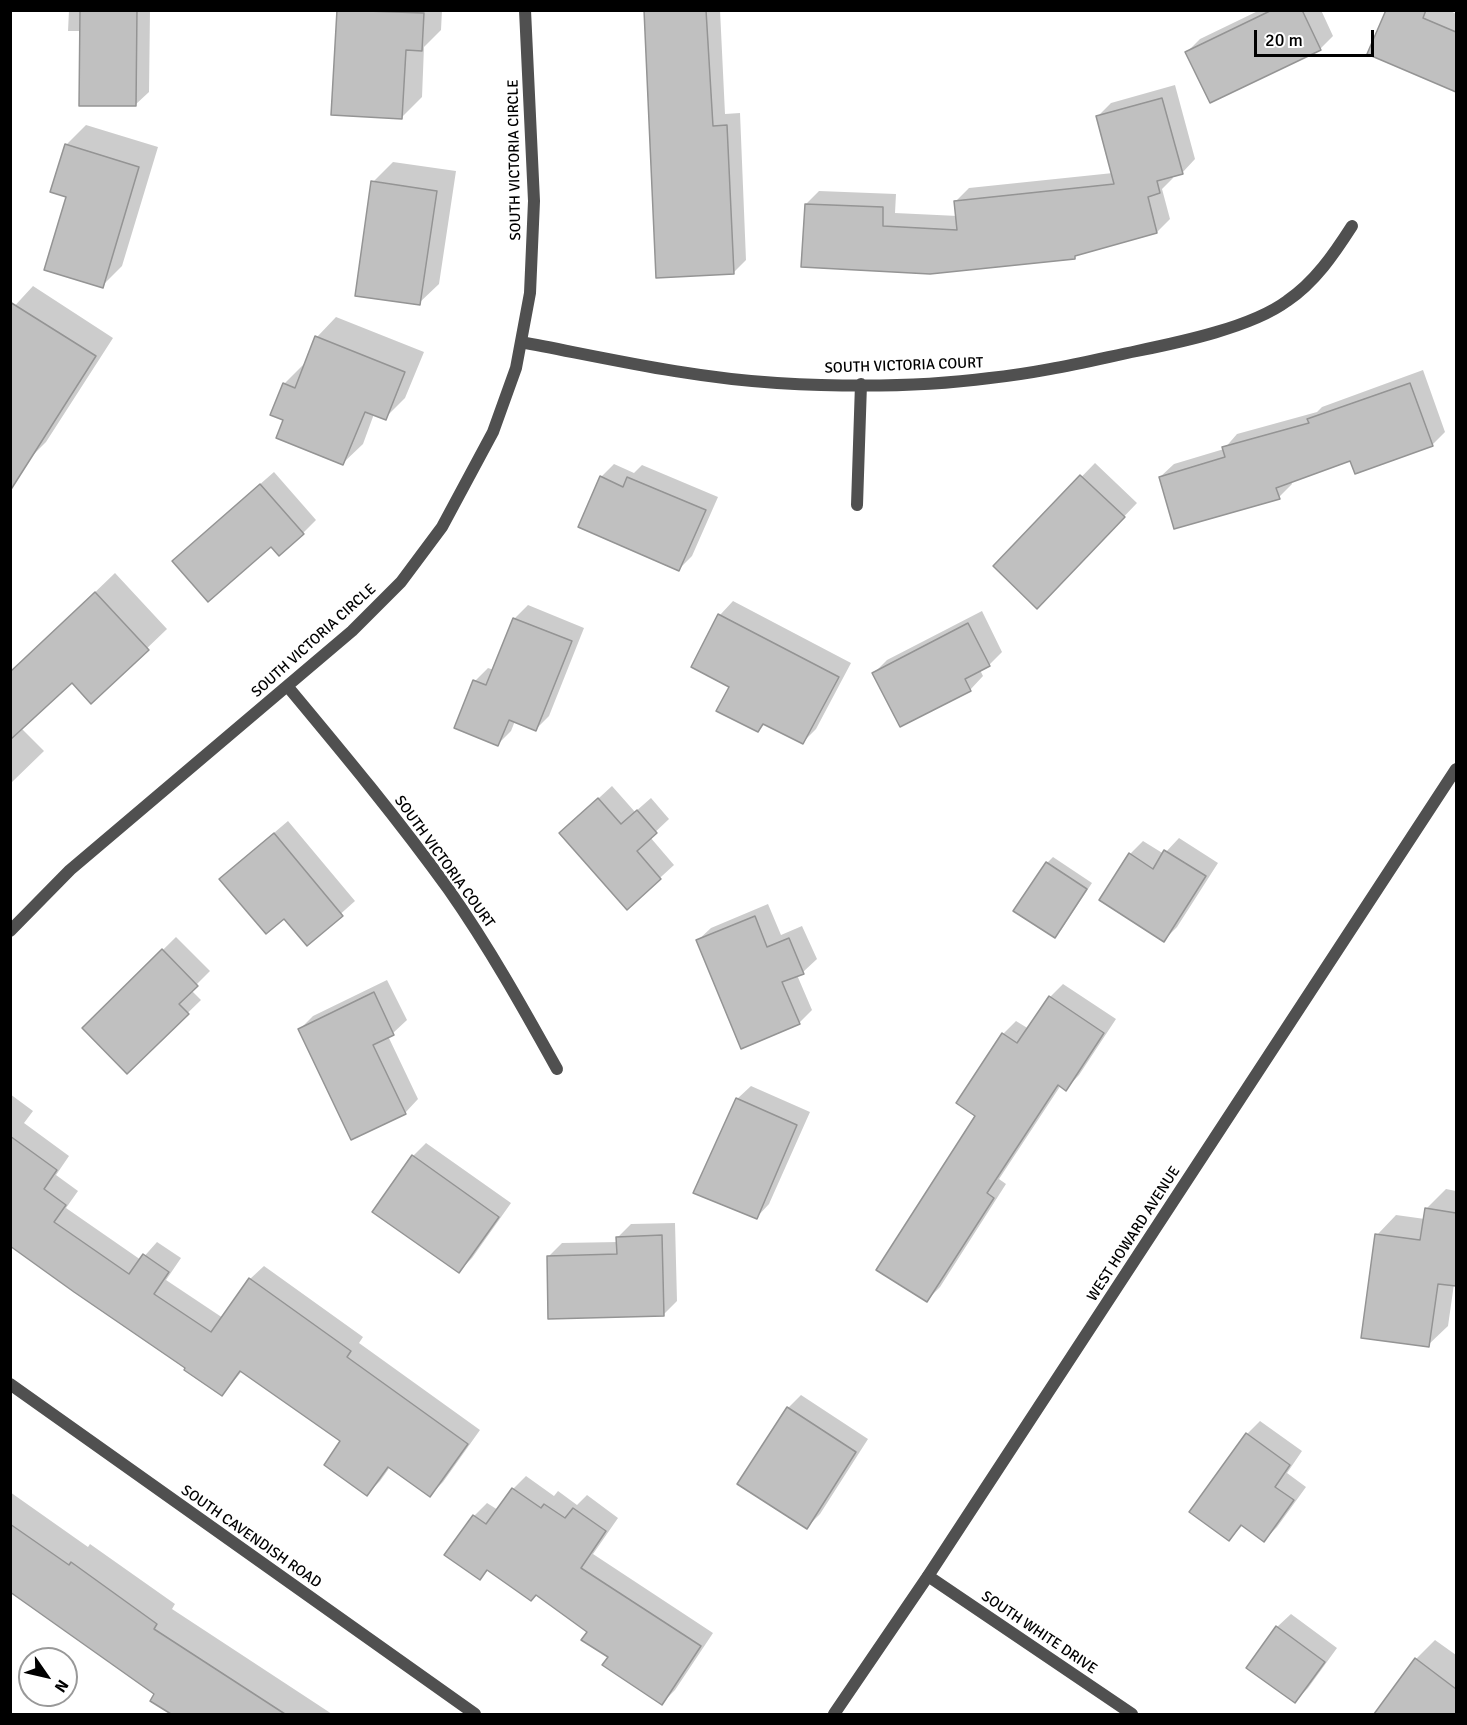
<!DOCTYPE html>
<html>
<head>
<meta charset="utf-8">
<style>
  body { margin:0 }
  #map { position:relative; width:1467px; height:1725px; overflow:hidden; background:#fff; font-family:Signika,sans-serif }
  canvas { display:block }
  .frame { position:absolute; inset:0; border:12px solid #000; pointer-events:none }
  .north { position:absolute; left:18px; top:1647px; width:60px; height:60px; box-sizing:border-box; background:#fff; border:2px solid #999; border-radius:50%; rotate:124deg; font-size:16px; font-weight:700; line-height:24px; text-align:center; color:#000 }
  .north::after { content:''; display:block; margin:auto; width:21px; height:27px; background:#000; clip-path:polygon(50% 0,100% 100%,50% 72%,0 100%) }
  .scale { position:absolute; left:1254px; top:30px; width:120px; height:27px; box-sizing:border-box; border:3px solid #000; border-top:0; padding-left:8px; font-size:18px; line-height:21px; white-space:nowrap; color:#000; -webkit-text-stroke:4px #fff; paint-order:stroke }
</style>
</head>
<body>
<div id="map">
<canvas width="1467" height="1725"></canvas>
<div class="frame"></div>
<div class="north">N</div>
<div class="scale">20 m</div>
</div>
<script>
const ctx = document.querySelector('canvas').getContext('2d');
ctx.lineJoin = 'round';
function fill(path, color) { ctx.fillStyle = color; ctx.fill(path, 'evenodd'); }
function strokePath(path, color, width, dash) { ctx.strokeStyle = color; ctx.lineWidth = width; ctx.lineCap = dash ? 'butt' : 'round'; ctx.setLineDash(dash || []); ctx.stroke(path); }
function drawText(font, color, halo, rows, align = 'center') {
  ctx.font = font + ' Signika,sans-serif'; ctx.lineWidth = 5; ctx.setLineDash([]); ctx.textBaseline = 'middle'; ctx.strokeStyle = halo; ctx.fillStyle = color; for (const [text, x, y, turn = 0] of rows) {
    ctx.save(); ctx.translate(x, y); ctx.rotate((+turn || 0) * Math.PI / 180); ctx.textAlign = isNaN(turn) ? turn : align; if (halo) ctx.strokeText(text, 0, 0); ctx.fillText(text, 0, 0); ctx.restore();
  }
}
fill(new Path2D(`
  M69,10h81l-1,82 -14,13 -54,-74h-13z
  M338,10h104l-1,20 -17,17 -2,50 -20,20z
  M646,10h74l5,104 15,-1 6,147 -13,13z
  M1260,10h61l12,26 -13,13 -134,4 14,-14z
  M1388,10h61l7,4v76l-87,-37z
  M1175,85l20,74 -13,14 -10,2 1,3 -11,11 8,30 -13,13 -79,22 -4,3 -144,16 -124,-69 13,-13 77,3 -1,19 63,3 -2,-15 13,-13 144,-15 -15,-57 13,-13z
  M86,125l72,22 -36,119 -20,20 -34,-90 -2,-51z
  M393,162l63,9 -17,113 -20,19 -46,-121z
  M33,286l80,52 -67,104 -18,18 -18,-149z
  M336,317l88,35 -19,46 -20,20 -11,-4 -11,30 -20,19 -58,-43 -1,-36 20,-20 2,1 11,-28z
  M1423,370l22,62 -13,13 -81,14 -60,22 1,3 -13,13 -119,-20 14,-13 50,-15 13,-15 80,-22 5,-5z
  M1095,463l42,40 -87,91 -55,-28z
  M614,464l20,9 8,-8 76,32 -26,59 -13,13 -78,-92z
  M274,472l42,48 -13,13 -32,12 -84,3z
  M115,573l52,56 -76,73 -19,-21 -36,-32z
  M733,601l118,62 -35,66 -13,13 -38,-19 -7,8 -27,-45 -38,-20 27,-51z
  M528,605l56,23 -35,88 -13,13 -21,-8 -4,10 -13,13 -23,-63 13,-13 6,2 21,-52z
  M982,611l20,41 -13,13 -9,5 3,6 -13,14 -96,-17 13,-13z
  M10,717l34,34 -34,33z
  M612,786l23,26 16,-14 18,21 -19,18 24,28 -47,43 -52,-88z
  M288,821l67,80 -48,43 -23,-27 -49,-51z
  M1179,838l39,25 -41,64 -13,13 -34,-86 13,-13 21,13z
  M1053,857l39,26 -31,47 -6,6 -8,-73z
  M768,904l13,31 21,-9 15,33 -14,13 -6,3 15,35 -13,13 -102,-82 14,-13z
  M176,937l34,34 -19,19 10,10 -74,72 -43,-44z
  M387,980l20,40 -14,13 -5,3 30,63 -13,14 -105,-84 13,-13z
  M1063,984l53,35 -37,56 -13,14 -5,-4 -62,94 7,5 -66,103 -13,13 50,-185 -19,-13 45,-68 13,-13 13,8 21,-32z
  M751,1086l59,26 -41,92 -13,14 -19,-119z
  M10,1094l23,17 -9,12 45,33 -13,19 22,16 -12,17 75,52 16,-18 24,16 -15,22 57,38 27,-39 14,-13 99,71 -4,6 121,87 -37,52 -13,13 -40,-28 -10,14 -13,13 -25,-53 -100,-70 -20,24 -34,-27 -178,-124z
  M426,1143l85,60 -39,55 -13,13 -46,-115z
  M1446,1189l10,2v94l-2,-1 -6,42 -20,19 -51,-110 19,-20 29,4 1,-10z
  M675,1223l2,78 -13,13 -116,-57 14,-14 56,-1v-5l13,-13z
  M801,1395l67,44 -48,75 -13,13 -19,-119z
  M1260,1421l42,30 -15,22 19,14 -29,40 -13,13 -21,-15 -14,14 18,-105z
  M526,1476l28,20 4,-5 19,14 10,-10 31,23 -25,36 120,79 -38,57 -13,13 -52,-47 -21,-25 -52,-38 -48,-24 -9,9 -6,-62 13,-13 11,7 15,-21z
  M10,1492l78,55 2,-3 85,60 -3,5 160,105h-159l-21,-14 4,-6 -146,-104z
  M1291,1614l46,34 -29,40 -13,13 -18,-74z
  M1435,1640l21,15v59h-80l40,-55z`), '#0003');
const building = new Path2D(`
  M80,10h57l-1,96h-57z
  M337,10l87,3 -2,38 -16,-1 -4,69 -71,-4z
  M644,10h62l7,116 14,-1 7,149 -78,4z
  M1272,10h30l19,40 -111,53 -25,-51z
  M1386,10h40l-3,8 33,14v60l-89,-38z
  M1162,98l21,76 -26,7 3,12 -12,4 9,36 -82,23v3l-145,15 -129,-7 4,-63 78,3v19l74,4 -3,-29 160,-17 -18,-68z
  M65,144l74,23 -36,121 -59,-18 22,-73 -16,-5z
  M371,181l66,10 -17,114 -65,-9z
  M10,302l86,54 -86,135z
  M315,336l90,36 -19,48 -21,-8 -22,53 -67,-27 7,-18 -13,-5 13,-32 12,5z
  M1410,383l23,63 -78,28 -5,-13 -74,27 4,11 -106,30 -15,-52 66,-20 -3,-10 87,-24 -2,-4z
  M1080,475l45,42 -88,92 -44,-43z
  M600,476l23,11 4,-10 79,33 -27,61 -101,-44z
  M260,484l44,50 -25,22 -8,-9 -63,55 -36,-41z
  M95,592l54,58 -58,54 -19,-21 -62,57v-68z
  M718,614l121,63 -36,67 -40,-20 -5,8 -42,-21 13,-24 -38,-20z
  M513,618l59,23 -36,90 -27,-11 -11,26 -44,-18 19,-48 13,5z
  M968,623l22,43 -25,13 6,12 -71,36 -28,-54z
  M598,798l23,26 16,-14 20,23 -20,18 24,28 -34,31 -68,-77z
  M274,833l69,83 -36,30 -23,-27 -18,15 -47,-55z
  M1164,850l42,26 -42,66 -65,-42 30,-47 24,16z
  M1046,862l41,27 -32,49 -42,-27z
  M755,916l12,31 22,-9 15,36 -22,8 18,42 -59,25 -45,-109z
  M162,949l36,37 -19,18 10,10 -62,60 -45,-46z
  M374,992l20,43 -21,10 33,69 -55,26 -53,-111z
  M1049,996l55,37 -38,58 -8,-6 -71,108 7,5 -67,104 -51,-32 99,-154 -19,-13 46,-70 15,10z
  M736,1098l61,27 -40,94 -64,-26z
  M10,1136l47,34 -13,19 22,16 -12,17 75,52 14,-20 26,18 -15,22 57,38 38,-54 102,73 -4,6 121,87 -38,53 -42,-30 -21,29 -43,-31 16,-24 -100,-70 -18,25 -38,-26 1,-2 -111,-76 -64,-46z
  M412,1155l87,62 -40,56 -87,-61z
  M1425,1208l31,5v73l-18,-2 -9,63 -68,-9 14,-104 45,6z
  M662,1235l2,81 -116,3 -1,-63 70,-2 -1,-17z
  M787,1407l69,45 -49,77 -70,-45z
  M1246,1433l44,32 -15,22 19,13 -30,42 -23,-17 -12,16 -40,-29z
  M512,1488l29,20 3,-4 21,14 8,-10 33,23 -25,37 120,78 -39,59 -60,-40 6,-8 -27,-17 6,-8 -51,-37 -5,6 -44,-31 -7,10 -36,-25 29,-40 13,9z
  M10,1524l59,41 2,-3 86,62 -3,5 131,85h-114l-21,-13 4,-7 -144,-102z
  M1276,1626l49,36 -30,41 -49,-35z
  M1415,1658l41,31v25h-82z`);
fill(building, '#c0c0c0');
strokePath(building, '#949494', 1.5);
strokePath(new Path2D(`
  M521,342c85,16 170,36 256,41 69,4 145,4 213,-5 50,-5 99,-17 147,-27 44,-9 115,-24 150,-50 28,-19 47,-47 65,-75
  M857,505l4,-121
  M288,687c55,66 110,132 161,203 40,57 74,118 108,179
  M10,931l60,-61 282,-239 49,-49 41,-55 51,-95 23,-64 14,-75 4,-92 -9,-191
  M10,1384l465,330
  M928,1576l204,138`), '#505050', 12);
strokePath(new Path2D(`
  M834,1714l94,-138 528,-807`), '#505050', 12);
drawText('15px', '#000', '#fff', [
  ["SOUTH VICTORIA CIRCLE",515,160,-91],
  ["SOUTH VICTORIA COURT",904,366,-2],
  ["SOUTH VICTORIA CIRCLE",314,641,-42],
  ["SOUTH VICTORIA COURT",444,862,54],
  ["WEST HOWARD AVENUE",1134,1234,-57],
  ["SOUTH CAVENDISH ROAD",251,1537,35],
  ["SOUTH WHITE DRIVE",1039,1633,34]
]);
</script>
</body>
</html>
